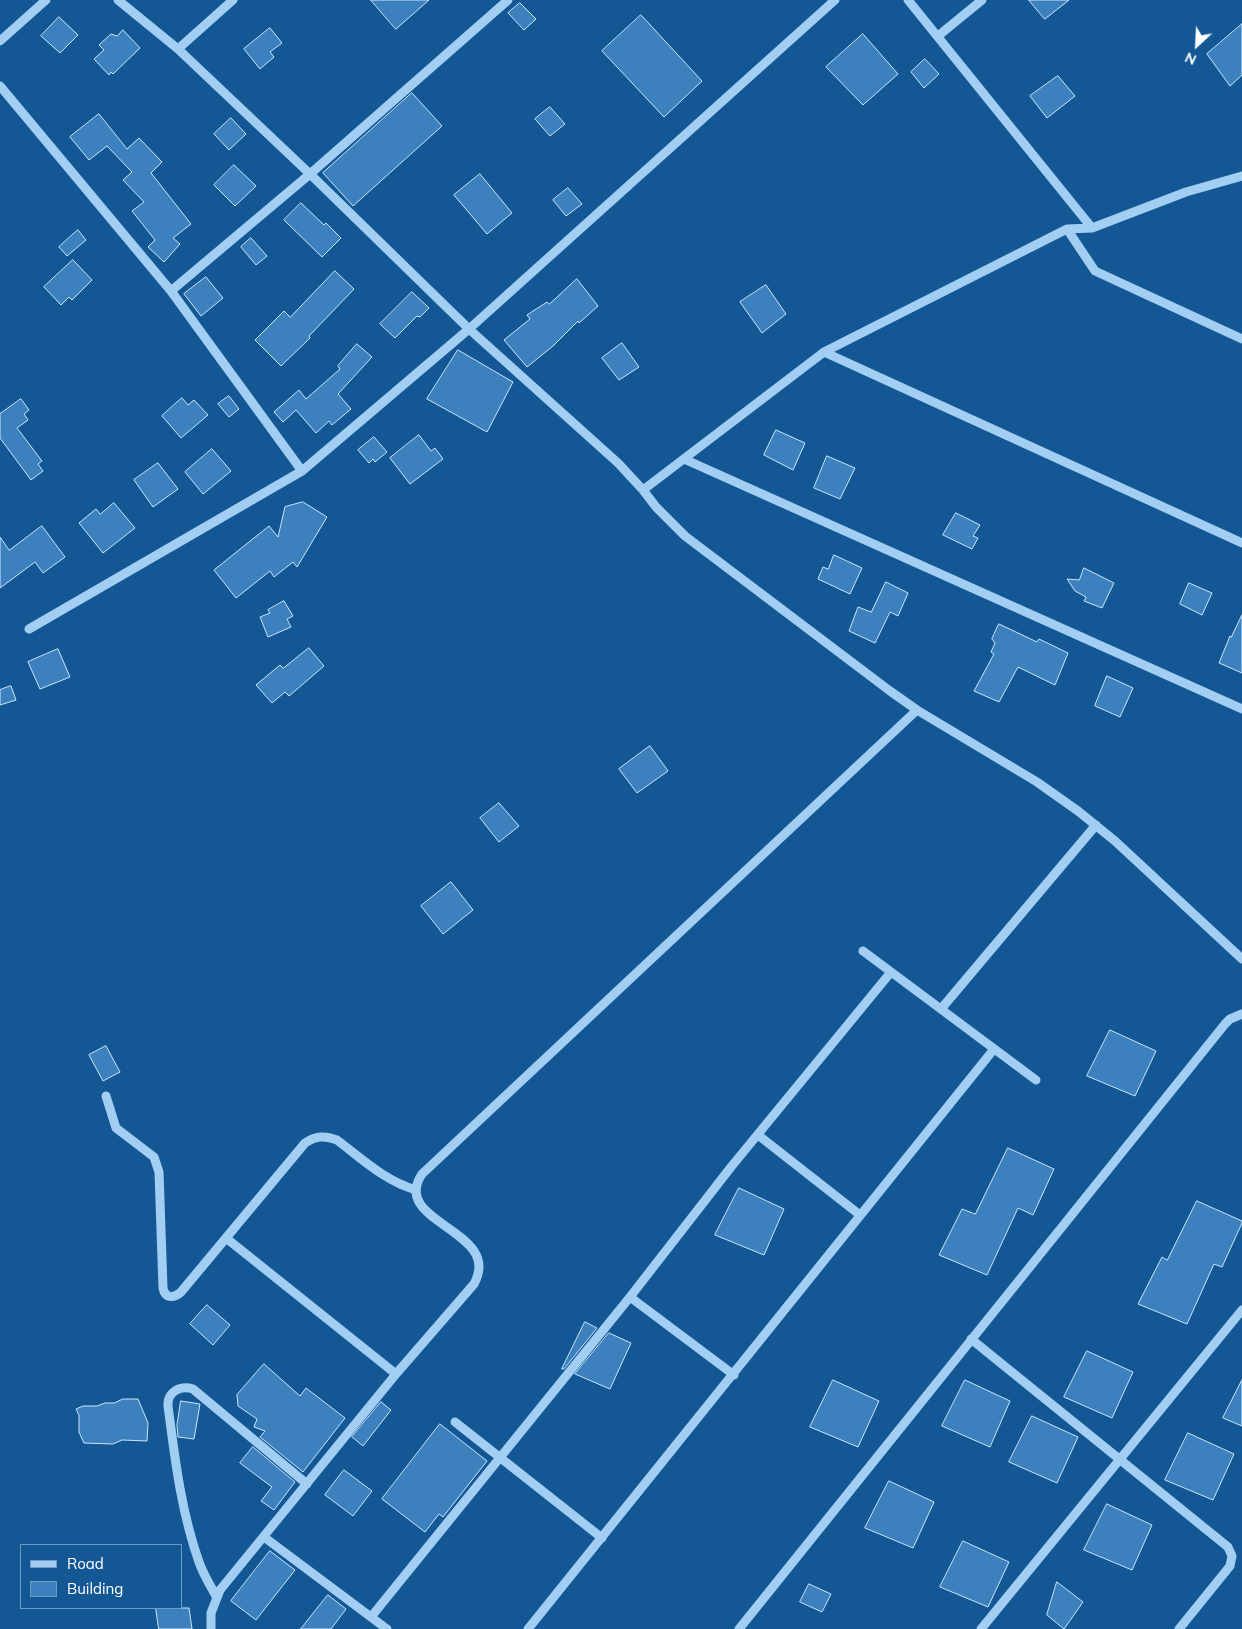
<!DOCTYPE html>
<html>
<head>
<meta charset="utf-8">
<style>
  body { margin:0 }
  #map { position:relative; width:1242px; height:1629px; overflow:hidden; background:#135795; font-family:Mulish,sans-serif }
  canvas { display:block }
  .legend { position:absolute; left:20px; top:1544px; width:162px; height:65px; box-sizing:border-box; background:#135795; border:1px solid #719abf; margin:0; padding:6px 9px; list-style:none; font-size:15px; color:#fff }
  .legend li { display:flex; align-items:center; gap:10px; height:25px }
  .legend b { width:25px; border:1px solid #719abf }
  .north { position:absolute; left:1172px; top:20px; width:50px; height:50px; -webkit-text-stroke:4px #135795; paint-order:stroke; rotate:205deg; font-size:14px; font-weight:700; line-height:20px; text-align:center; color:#fff }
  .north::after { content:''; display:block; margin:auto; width:18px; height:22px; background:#fff; clip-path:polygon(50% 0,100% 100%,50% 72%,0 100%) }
</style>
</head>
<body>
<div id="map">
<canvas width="1242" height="1629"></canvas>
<ul class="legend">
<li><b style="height:6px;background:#a3cef3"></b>Road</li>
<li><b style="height:14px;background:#3c80be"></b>Building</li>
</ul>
<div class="north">N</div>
</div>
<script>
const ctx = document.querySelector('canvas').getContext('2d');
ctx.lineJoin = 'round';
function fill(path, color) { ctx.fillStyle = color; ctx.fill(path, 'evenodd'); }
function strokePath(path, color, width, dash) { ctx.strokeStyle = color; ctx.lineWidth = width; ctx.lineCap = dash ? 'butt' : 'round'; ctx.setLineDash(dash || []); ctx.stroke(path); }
const building = new Path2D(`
  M371,0h58l-33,29z
  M1029,0h40l-24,19z
  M520,3l16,16 -12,11 -16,-17z
  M641,15l61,66 -38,36 -62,-66z
  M59,17l19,18 -18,18 -19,-17z
  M1242,24v51l-12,11 -23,-32z
  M270,28l12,15 -12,9 4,5 -14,12 -16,-20z
  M123,30l17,18 -27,26 -2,-2 -2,3 -15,-16 10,-9 -5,-5 12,-11 6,2z
  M863,34l35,40 -35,31 -37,-38z
  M925,59l14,15 -15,14 -13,-16z
  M1058,76l17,20 -28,22 -17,-22z
  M412,93l30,33 -89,80 -30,-33z
  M550,107l15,17 -15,12 -15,-17z
  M99,114l28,35 12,-11 23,24 -11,11 40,51 -18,14 7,6 -16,18 -16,-15 7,-7 -23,-29 12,-9 -21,-22 9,-8 -25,-26 -18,14 -19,-23z
  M231,118l15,16 -17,16 -15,-16z
  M234,165l22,21 -21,20 -21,-21z
  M480,174l32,39 -25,21 -33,-39z
  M568,188l14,16 -16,12 -13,-16z
  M301,203l23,22 2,-2 15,15 -19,19 -38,-37z
  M78,230l8,10 -19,16 -8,-9z
  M251,238l16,18 -11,9 -15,-18z
  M73,260l19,20 -20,20 -3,-3 -8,8 -17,-18z
  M335,271l19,18 -45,47 1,2 -29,28 -26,-26 29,-29 6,6z
  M206,277l17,21 -22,18 -17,-22z
  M577,279l21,27 -19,17 -1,-2 -25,25 -26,21 -23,-27 26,-21 -3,-4 20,-13 2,2z
  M766,285l20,29 -24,19 -22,-31z
  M412,292l17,16 -9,9 -3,-1 -22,22 -15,-14z
  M622,343l17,24 -20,13 -17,-22z
  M357,344l15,13 -34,37 13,15 -19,16 -3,-4 -13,12 -20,-23 -13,12 -9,-10 25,-22 7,9 34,-30 -2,-3z
  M458,350l55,32 -26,50 -60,-33z
  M229,396l10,13 -10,8 -11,-13z
  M182,398l6,7 6,-5 14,15 -27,23 -19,-22z
  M21,399l8,11 -5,4 4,6 -11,8 25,33 -4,3 5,7 -12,9 -31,-42v-24z
  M776,430l29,13 -12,27 -29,-15z
  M419,435l12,16 4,-3 8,11 -33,25 -20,-26z
  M374,437l13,15 -12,10 -2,-3 -4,4 -11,-13z
  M212,449l19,22 -28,23 -18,-22z
  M827,456l28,12 -15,31 -26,-11z
  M158,463l20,26 -25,18 -19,-27z
  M303,502l24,15 -30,50 -4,-5 -19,15 -4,-6 -34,27 -22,-28 55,-44 9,11 7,-30z
  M114,503l21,25 -32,25 -24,-30 17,-14 4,5z
  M956,513l24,12 -7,11 5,2 -6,11 -29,-14z
  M42,526l23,31 -22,16 -8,-11 -35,26v-51l9,13z
  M834,555l28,13 -12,26 -32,-15 5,-12 5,2z
  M1084,568l30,15 -12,25 -18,-7 2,-4 -11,-6 -8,-12 12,1z
  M886,582l22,11 -10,23 -8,-4 -15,31 -26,-12 9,-24 13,5z
  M1189,583l23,10 -10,22 -22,-11z
  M284,601l9,15 -6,3 4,8 -23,10 -8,-20 10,-4 -2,-3z
  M1242,615v58l-23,-10 11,-27 1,1z
  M999,624l38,18 2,-3 29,14 -13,32 -37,-18 -19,35 -25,-11 20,-37 -3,-2 4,-9 -3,-4z
  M309,648l15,18 -35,30 -4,-4 -13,11 -16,-18 24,-20 3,3z
  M58,649l12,28 -30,12 -12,-27z
  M1107,676l26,12 -13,29 -25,-11z
  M11,686l5,14 -16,5v-15z
  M650,746l18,25 -31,22 -18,-24z
  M499,803l20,23 -20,16 -19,-24z
  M451,882l22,28 -30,24 -22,-28z
  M1110,1030l46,21 -21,45 -48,-20z
  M106,1046l14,26 -17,9 -14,-26z
  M1008,1148l46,21 -21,46 -15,-7 -31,67 -48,-20 23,-46 13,5z
  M739,1188l45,21 -20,46 -49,-20z
  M1197,1201l45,20v2l-20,44 -8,-3 -27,60 -49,-20 24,-47 5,3z
  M207,1305l23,20 -17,20 -23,-21z
  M585,1322l12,6 -33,41h-2z
  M609,1333l22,10 -21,46 -35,-15z
  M1087,1351l46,21 -21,46 -48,-21z
  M264,1364l36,32 6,-8 39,30 -42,54 -43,-35 5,-6 -11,-4 3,-8 -19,-13 -1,-11z
  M833,1380l46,21 -21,46 -48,-20z
  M965,1380l45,21 -20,46 -48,-21z
  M1242,1380v46l-19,-8z
  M123,1399h15l10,24 -1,18 -25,-1 -9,4 -29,-1 -5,-11v-17l-3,-6 7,-3h14l8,-3h9z
  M181,1401l19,3 -6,35 -16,-2 -1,-12z
  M381,1402l10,8 -28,36 -11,-9z
  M1032,1416l46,21 -21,46 -48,-21z
  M440,1424l47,37 -44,56 -4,-3 -14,18 -43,-33z
  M1188,1433l46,21 -21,46 -48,-20z
  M253,1447l42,35 -21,28 -13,-9 11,-14 -32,-24z
  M344,1470l28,21 -19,25 -28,-21z
  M889,1481l45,21 -21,46 -48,-20z
  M1107,1504l45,21 -20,45 -48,-20z
  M963,1541l46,21 -21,45 -48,-20z
  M270,1551l25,19 -39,50 -25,-19z
  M1057,1582l26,20 -19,27 -17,-14z
  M809,1584l22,10 -9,18 -22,-10z
  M328,1595l18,14 -15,20h-30z
  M156,1608h33l3,21h-33z`);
fill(building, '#3c80be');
strokePath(building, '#cae6fd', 1);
strokePath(new Path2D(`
  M118,0l60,49 132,125 159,155 149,134 25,27 13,17 29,29 205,155 27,19 120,72 41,29 37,30 127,118
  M908,0l184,228
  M938,36l44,-36
  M0,41l46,-41
  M178,49l55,-49
  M0,86l171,205 131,180
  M1067,229l28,42 147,68
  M171,291l139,-117 198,-174
  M824,352l418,191
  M684,459l558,250
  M643,490l181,-138 243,-123 25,-1 94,-36 56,-16
  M29,629l273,-158 167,-142 366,-329
  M863,951l173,129
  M941,1009l155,-184
  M106,1096l10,32 38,29 5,15 4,116c2,10 10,11 18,4l124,-149c11,-7 19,-8 32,-3 25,19 48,41 79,50
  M758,1135l102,80
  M226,1238l170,136
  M630,1297l104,78
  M971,1339l257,208 4,9 -2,10 -51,63
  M455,1422l147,116
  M264,1537l123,92
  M216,1596c-6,-11 -13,-22 -17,-34 -18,-51 -24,-103 -31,-156 -1,-14 12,-21 25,-17l114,95
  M371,1617l259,-320 101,-130 160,-195
  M211,1629v-16l9,-23 176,-216 78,-90c30,-54 -85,-61 -52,-110l495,-464
  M528,1629c156,-193 310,-387 466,-580
  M739,1629l486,-605 5,-5 12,-5
  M981,1629l261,-319`), '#a3cef3', 9);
</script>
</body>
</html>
